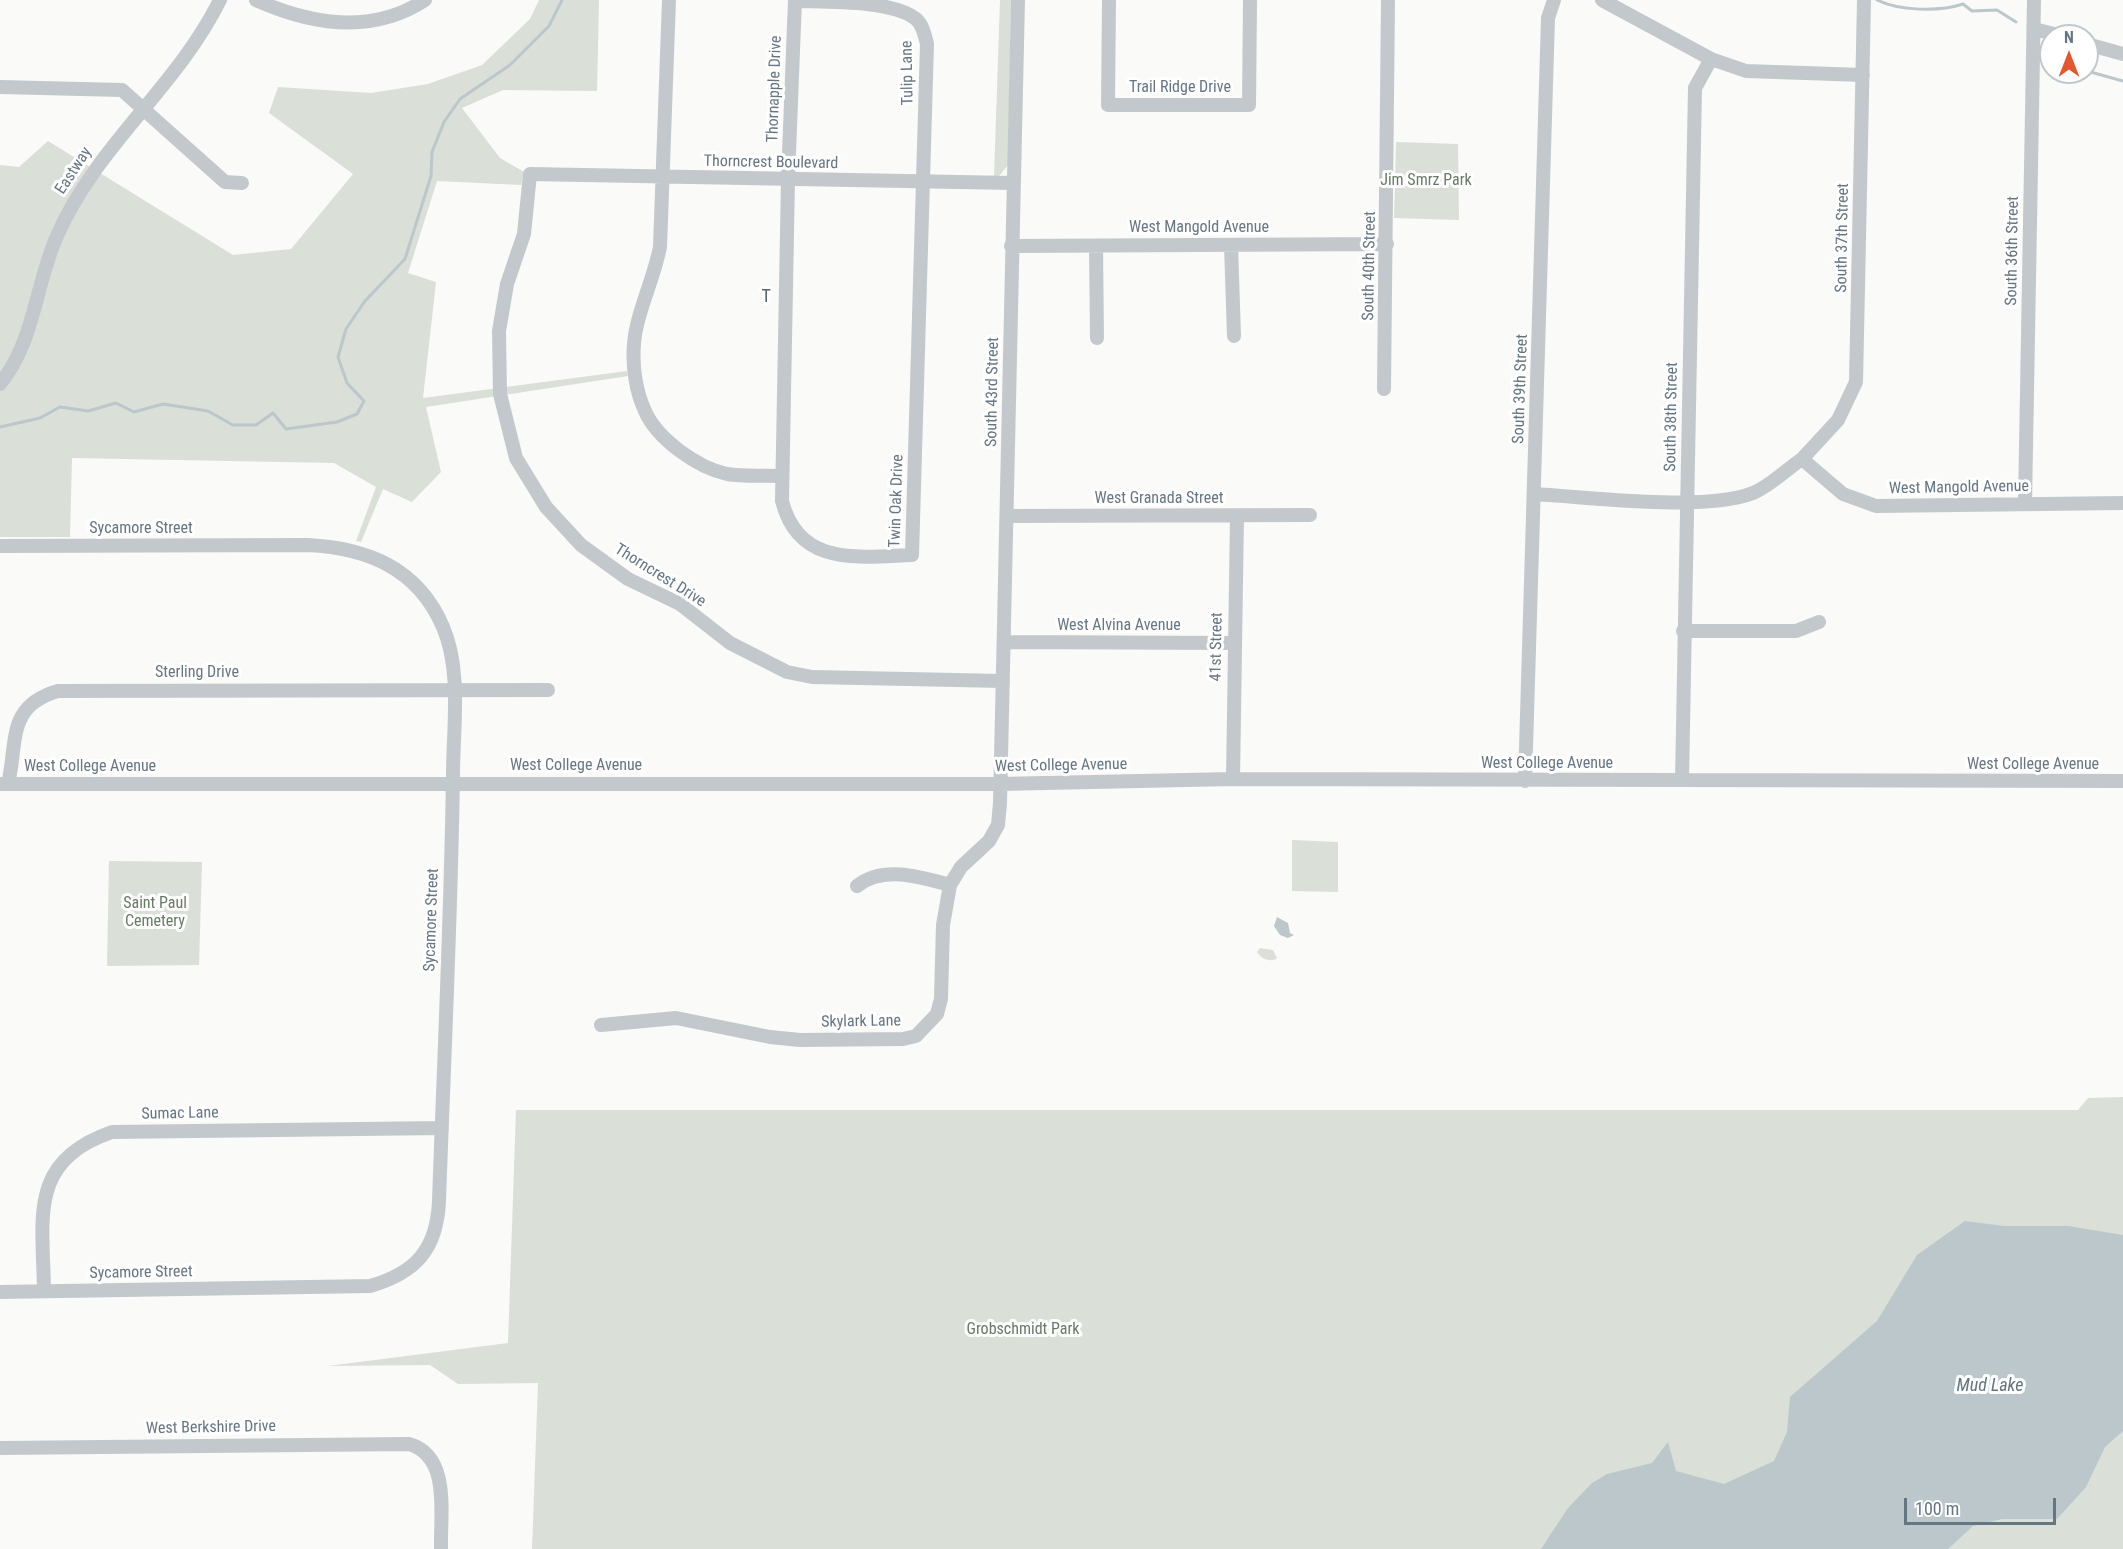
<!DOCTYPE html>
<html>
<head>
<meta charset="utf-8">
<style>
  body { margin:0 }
  #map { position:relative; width:2123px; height:1549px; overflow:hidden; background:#fafaf8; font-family:"Roboto Condensed",sans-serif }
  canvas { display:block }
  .north { position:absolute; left:2039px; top:24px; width:60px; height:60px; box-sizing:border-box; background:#fff; border:2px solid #c1c8cd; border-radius:50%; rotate:0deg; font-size:16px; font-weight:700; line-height:24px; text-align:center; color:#657683 }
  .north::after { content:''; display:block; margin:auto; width:21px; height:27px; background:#e4572e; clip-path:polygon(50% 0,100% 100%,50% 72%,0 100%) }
  .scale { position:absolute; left:1904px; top:1498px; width:152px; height:27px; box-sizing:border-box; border:3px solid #657683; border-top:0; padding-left:8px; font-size:18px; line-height:21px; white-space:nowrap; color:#657683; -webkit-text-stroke:4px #fff; paint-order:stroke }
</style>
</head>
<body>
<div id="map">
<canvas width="2123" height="1549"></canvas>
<div class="north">N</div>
<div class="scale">100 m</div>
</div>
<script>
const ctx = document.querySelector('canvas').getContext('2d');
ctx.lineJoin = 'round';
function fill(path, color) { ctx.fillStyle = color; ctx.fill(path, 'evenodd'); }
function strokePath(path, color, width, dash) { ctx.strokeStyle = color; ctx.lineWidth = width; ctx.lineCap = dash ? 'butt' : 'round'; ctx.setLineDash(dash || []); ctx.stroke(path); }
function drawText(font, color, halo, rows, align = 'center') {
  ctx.font = font + ' "Roboto Condensed",sans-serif'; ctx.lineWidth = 6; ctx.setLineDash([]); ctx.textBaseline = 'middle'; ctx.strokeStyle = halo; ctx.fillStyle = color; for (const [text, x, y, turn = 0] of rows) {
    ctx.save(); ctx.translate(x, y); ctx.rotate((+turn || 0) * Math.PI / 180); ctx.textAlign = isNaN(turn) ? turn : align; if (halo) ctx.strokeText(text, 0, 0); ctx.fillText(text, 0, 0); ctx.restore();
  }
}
fill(new Path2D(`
  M539,0h60l-2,91 -94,-1 -41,18 38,50 24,14 -3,13 -84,-4 -29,92 28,9 -13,116 204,-27 1,5 -202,31 15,65 -29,30 -29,-13 -22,53 -5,-1 20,-54 -42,-24 -262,-5 -2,79h-70v-372l19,2 29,-26 185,114 58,-6 62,-75 -84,-61 9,-26 93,6 57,-9 54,-19 48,-46z
  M1000,0h11l-3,165 -9,11 -5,1z
  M1396,142l62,2 1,76 -65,-2z
  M1292,840l46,2v50l-46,-1z
  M109,861l93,1 -3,103 -92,1z
  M1260,948l13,2 4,8c-6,5 -16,1 -20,-6z
  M2123,1097v452h-1591l6,-166 -80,1 -28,-19 -102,1 180,-23 8,-233h1562l10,-12z`), '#dadfd7');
fill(new Path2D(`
  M1277,917l11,6 2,10 4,2 -6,3 -8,-3 -6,-9z
  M1965,1221l39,5h64l55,9v196l-18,16 -19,40 -29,32h-55l-29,7 -25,23h-407l27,-41 24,-25 15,-9 45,-11 16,-21 8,29 48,13 50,-23 13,-29 3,-35 87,-76 40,-66z`), '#bbc7cb');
strokePath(new Path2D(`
  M1877,0c22,11 62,12 86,4l9,7 25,-1 19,12
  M2045,49l6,5
  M2087,71l36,10
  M0,427l40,-9 20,-11 28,4 28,-8 18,9 29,-8 45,7 25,14h23l17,-12 13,16 51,-7 20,-8 7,-13 -17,-18 -9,-26 8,-28 19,-28 40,-42 26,-83 1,-24 12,-30 16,-23 50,-34 39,-39 13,-26`), '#bbc7cb', 3);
strokePath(new Path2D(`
  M256,0c54,24 116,35 169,0
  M669,0l-9,247c-6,32 -24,67 -26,97 -2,22 2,48 11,67 12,28 53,57 82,63 18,3 37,1 55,2
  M1109,0l-1,105h141l1,-105
  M1602,0l109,59 35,12 117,4
  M795,1c32,1 98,-1 121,18 7,6 9,17 11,25l-15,511c-54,2 -113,12 -130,-54l6,-322 7,-179
  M2034,29l28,7
  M2087,44l36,10
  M0,87l122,3 103,92 17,1
  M1231,245l3,91
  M1011,246l376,-2
  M1096,246l1,92
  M0,384c35,-43 35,-99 57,-148 39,-90 120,-149 163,-236
  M1384,389l4,-389
  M1802,459l36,-39 18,-38 8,-382
  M1534,494c56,3 170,18 219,-1 17,-7 34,-24 49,-34l41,35 33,12 247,-3
  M2025,503l9,-503
  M1008,516l302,-1
  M0,546l308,-1c59,3 110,23 135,82 19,44 10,101 10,148 -2,142 -9,284 -14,426 -2,48 -23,72 -69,85l-370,6
  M1683,631h113l23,-9
  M1004,642l229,1
  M1003,681l-191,-4 -25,-5 -57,-29 -50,-39 -52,-25 -47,-34 -35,-38 -30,-49 -16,-64 -1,-63 8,-47 17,-50 6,-60 482,9
  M1233,779l4,-263
  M1682,780l13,-692 16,-29
  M1525,781l23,-763 6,-18
  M0,784h999l234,-5 890,2
  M8,784c10,-42 -2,-78 50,-93l490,-1
  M857,886c26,-21 64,-9 93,-1
  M601,1025l75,-7 94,19 30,3 103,-1 13,-3 21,-22 4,-15 2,-74 7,-40 11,-18 28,-26 9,-16 2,-22 18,-803
  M44,1291c-1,-74 -16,-130 68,-159l330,-4
  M0,1448l409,-4c42,12 31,70 32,105`), '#c3c8cc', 14);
drawText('16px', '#657683', '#fff', [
  ["Tulip Lane",908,73,-91],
  ["Trail Ridge Drive",1180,88],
  ["Thornapple Drive",775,89,-88],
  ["Thorncrest Boulevard",771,163,1],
  ["Eastway",74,171,-57],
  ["West Mangold Avenue",1199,228],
  ["South 37th Street",1843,238,-89],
  ["South 36th Street",2013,251,-89],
  ["South 40th Street",1370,266,-89],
  ["South 39th Street",1521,389,-88],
  ["South 43rd Street",993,392,-89],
  ["South 38th Street",1672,417,-89],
  ["West Mangold Avenue",1959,488,-1],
  ["West Granada Street",1159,499],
  ["Twin Oak Drive",897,501,-88],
  ["Sycamore Street",141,529],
  ["Thorncrest Drive",660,576,32],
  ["West Alvina Avenue",1119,626],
  ["41st Street",1217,647,-89],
  ["Sterling Drive",197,673],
  ["West College Avenue",1547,764],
  ["West College Avenue",2033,765],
  ["West College Avenue",576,766],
  ["West College Avenue",1061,766,-1],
  ["West College Avenue",90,767],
  ["Sycamore Street",432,920,-88],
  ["Skylark Lane",861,1022,-1],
  ["Sumac Lane",180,1114,-1],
  ["Sycamore Street",141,1273,-1],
  ["West Berkshire Drive",211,1428,-1]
]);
drawText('16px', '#687a64', '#fff', [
  ["Jim Smrz Park",1426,181],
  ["Saint Paul",155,904],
  ["Cemetery",155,922],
  ["Grobschmidt Park",1023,1330]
]);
ctx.letterSpacing = '1.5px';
drawText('18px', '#57646e', '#fff', [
  ["T",767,297]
]);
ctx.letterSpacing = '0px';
drawText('italic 18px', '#60757c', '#fff', [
  ["Mud Lake",1990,1386]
]);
</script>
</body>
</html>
